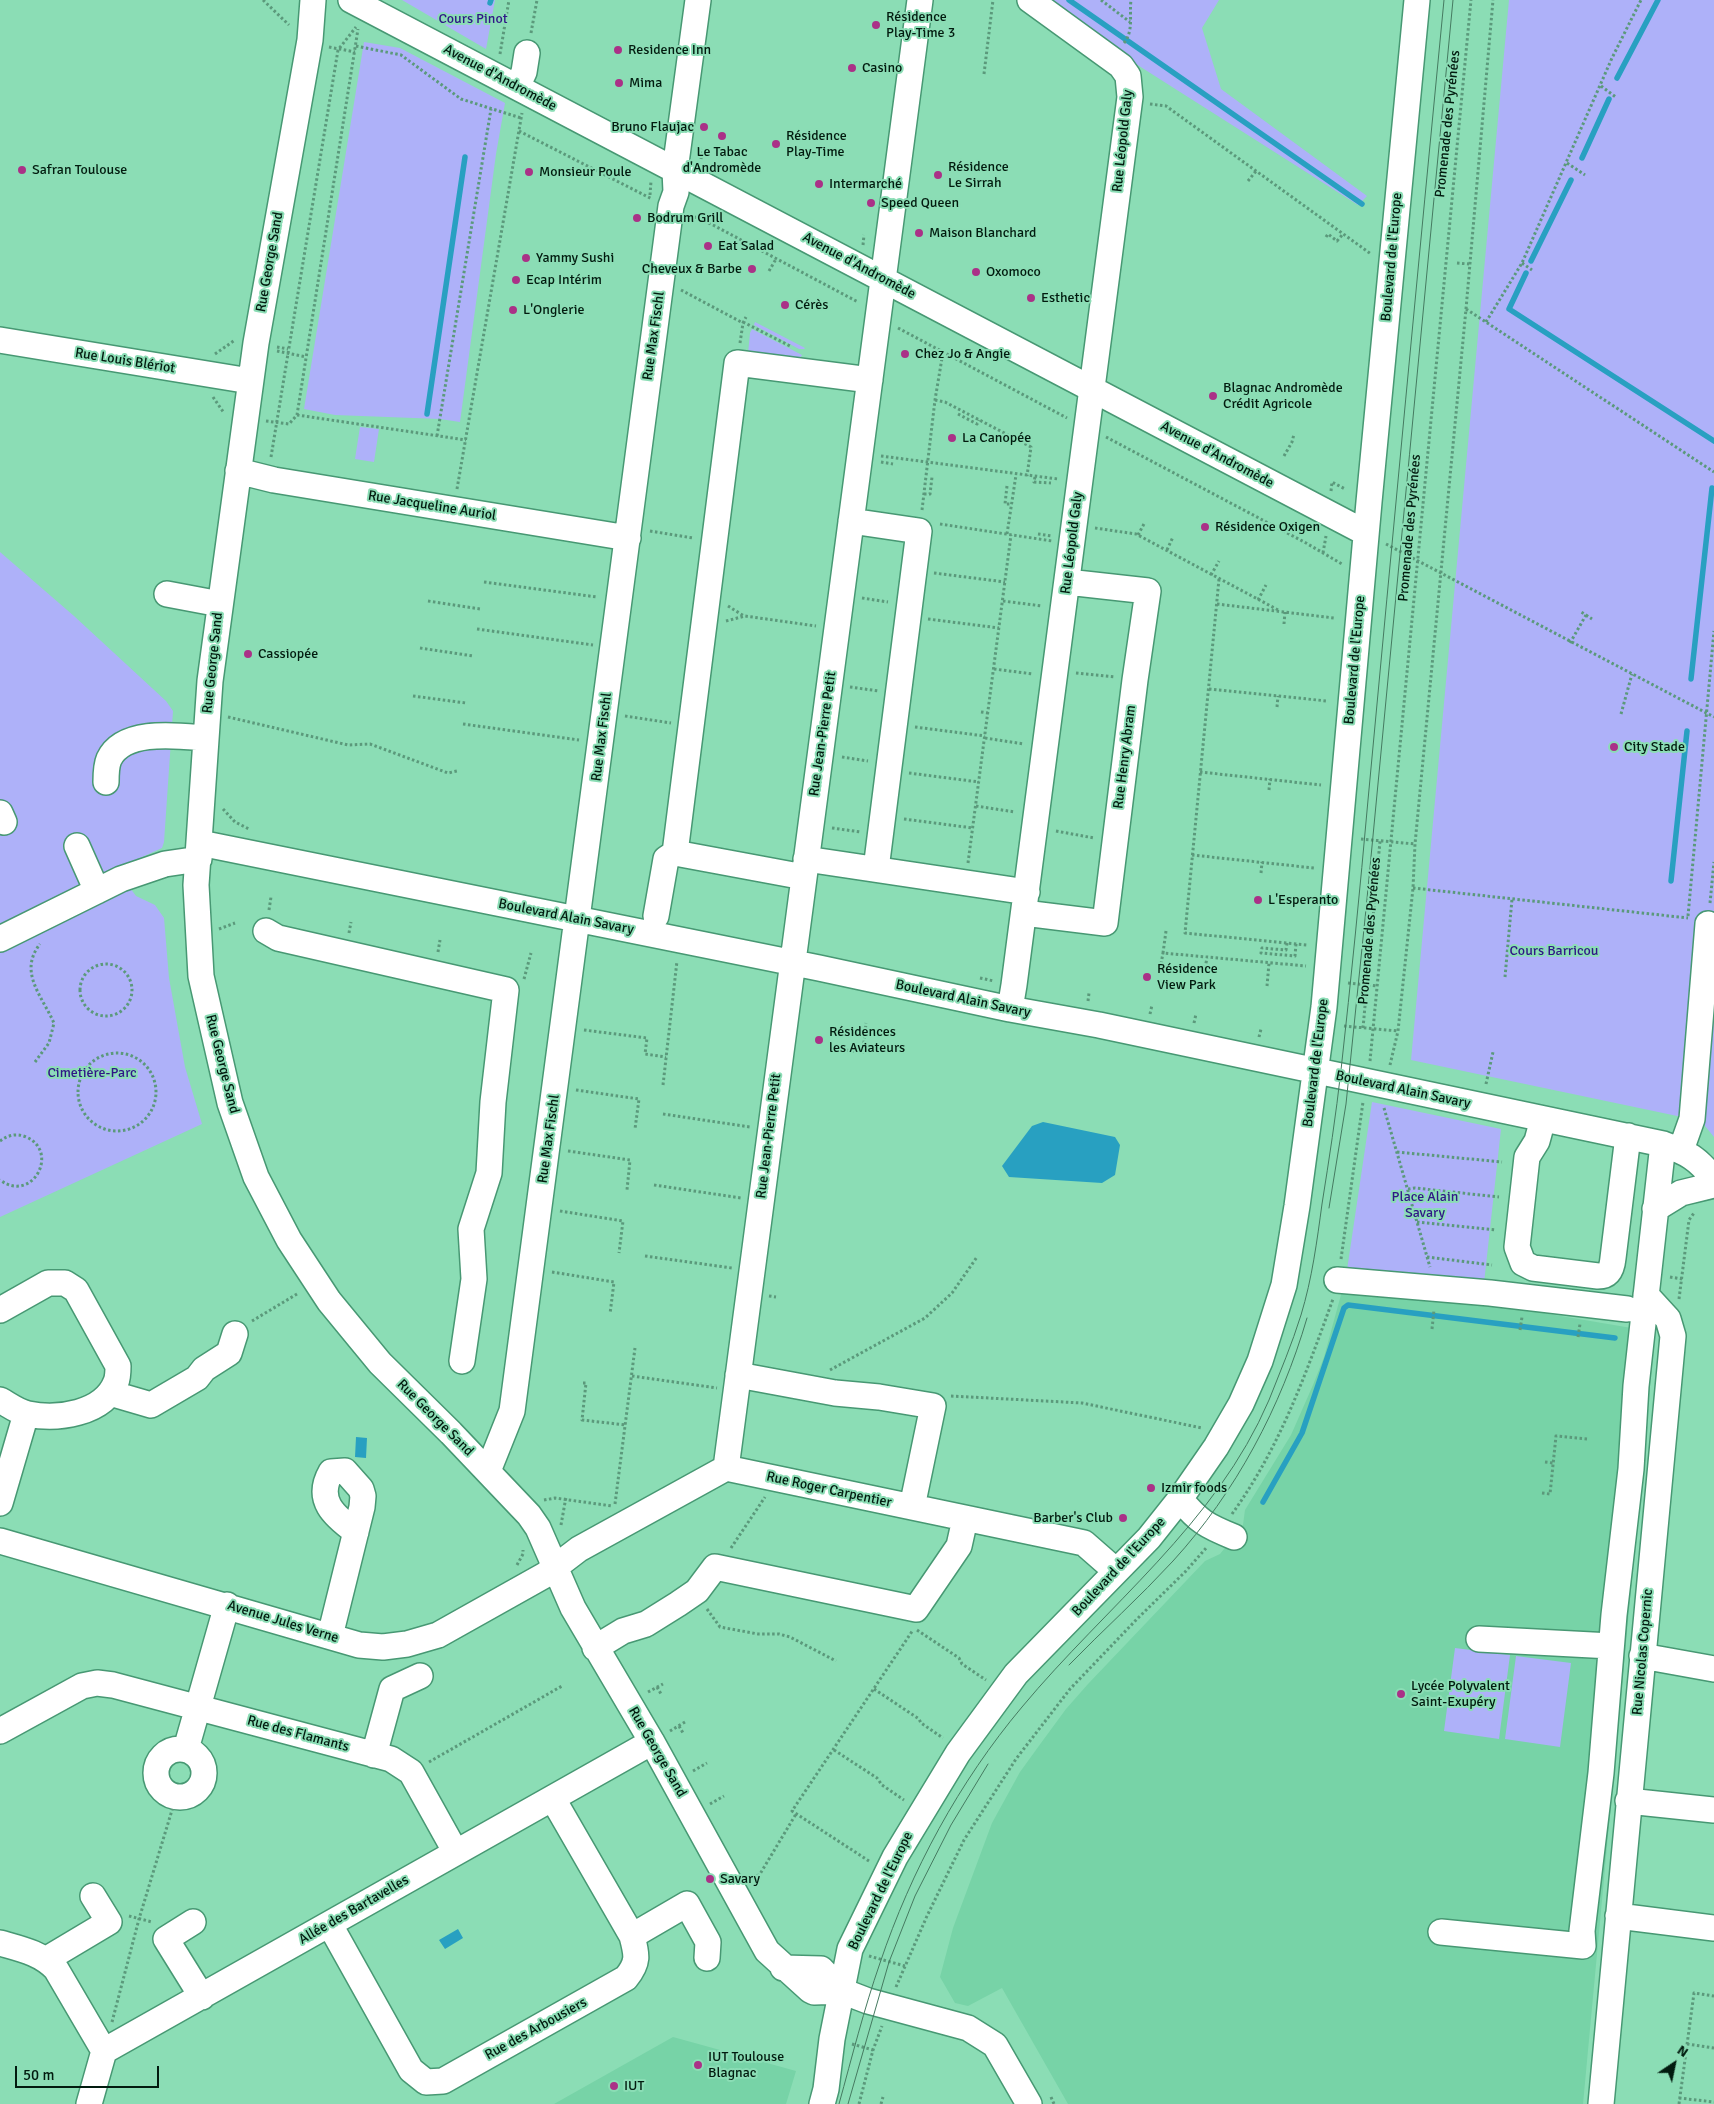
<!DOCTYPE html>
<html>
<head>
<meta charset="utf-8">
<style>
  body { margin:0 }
  #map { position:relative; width:1714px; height:2104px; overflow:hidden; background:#8bddb5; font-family:Signika,sans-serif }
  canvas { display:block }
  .north { position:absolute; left:1649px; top:2039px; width:50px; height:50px; -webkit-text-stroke:4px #8bddb5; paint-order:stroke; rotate:34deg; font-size:14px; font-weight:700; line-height:20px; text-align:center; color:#021b0f }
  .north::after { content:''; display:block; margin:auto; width:18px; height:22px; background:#021b0f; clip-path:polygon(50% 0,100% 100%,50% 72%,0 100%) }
  .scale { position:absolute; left:15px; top:2066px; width:144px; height:22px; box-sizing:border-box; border:2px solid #021b0f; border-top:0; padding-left:6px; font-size:15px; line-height:18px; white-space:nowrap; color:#021b0f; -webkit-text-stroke:4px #8bddb5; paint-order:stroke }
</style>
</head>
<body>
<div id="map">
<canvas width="1714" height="2104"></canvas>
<div class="north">N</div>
<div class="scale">50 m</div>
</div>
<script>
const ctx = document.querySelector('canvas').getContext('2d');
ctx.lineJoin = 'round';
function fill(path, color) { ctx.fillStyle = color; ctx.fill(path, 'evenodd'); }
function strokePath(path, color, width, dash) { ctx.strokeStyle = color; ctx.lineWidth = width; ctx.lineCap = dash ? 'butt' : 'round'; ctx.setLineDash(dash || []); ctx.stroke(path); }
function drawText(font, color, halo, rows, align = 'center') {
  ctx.font = font + ' Signika,sans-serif'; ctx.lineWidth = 4; ctx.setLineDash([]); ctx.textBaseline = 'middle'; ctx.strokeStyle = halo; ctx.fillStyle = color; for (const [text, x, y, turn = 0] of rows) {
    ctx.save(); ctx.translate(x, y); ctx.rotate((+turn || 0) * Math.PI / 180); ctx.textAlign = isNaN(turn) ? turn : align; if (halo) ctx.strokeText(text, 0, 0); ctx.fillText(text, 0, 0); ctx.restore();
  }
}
fill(new Path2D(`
  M1342,1291l160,15 153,26 -72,772h-515l-66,-116 -34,18 -13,-3 -15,-26 13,-49 39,-105 28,-51 21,-29 25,-34 22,-25 117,-123 15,-7 23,-29 2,-15 46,-75 22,-50 11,-28z
  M673,2037l123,34 -10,33h-232z`), '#77d3a7');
fill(new Path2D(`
  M402,0h93l-9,49z
  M1039,0h180l-17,28 19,61 146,107 -9,9 -307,-195z
  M1509,0h205v1137l-13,-16 -290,-61z
  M364,42l36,6 105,55 -9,51 -36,268 -20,-3 -105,-4 -31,-6z
  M755,322l50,26 -1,1h-5l-45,-24z
  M752,329l50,26 -3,5 -51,-6 2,-21z
  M360,427l19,2 -5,33 -19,-3z
  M0,552l74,64 92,85 7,10 -9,131 -2,6 -46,21 20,27 19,9 9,13 5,60 16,89 17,57 -202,93z
  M1372,1102l129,27 -17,154 -137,-13z
  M1455,1648l55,7 -11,84 -55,-8z
  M1516,1656l55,7 -11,84 -55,-8z`), '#aeb1f9');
fill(new Path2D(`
  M1043,1122l72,15 5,8 -5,30 -13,8 -93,-6 -7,-11 30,-40z
  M356,1437l11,1 -1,20 -11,-1z
  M458,1929l5,9 -18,11 -6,-9z`), '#28a0c1');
strokePath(new Path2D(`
  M1069,0l293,204
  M490,3l1,-3
  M1617,78l41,-78
  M1582,158l27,-59
  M1531,261l40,-81
  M1526,273l-17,36 205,132
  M427,414l38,-257
  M1691,679l21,-191
  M1671,881l16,-150
  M1263,1502l39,-69 42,-125 4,-3 267,33`), '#28a0c1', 5.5);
const minor = new Path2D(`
  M313,0l-3,40 -54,303 -46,338 -14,204 5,91 29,127 26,74 33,63 40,61 51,62 71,70 78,82 9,13 35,80 79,134 115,209 43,39 4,2 28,-1
  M351,0l1015,533
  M517,87l7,-15 3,-19
  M0,340l250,41
  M238,471l36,9 354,58
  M851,521l68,10 -43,338
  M167,594l53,10
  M106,782c0,-8 0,-16 3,-23 15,-31 70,-23 97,-21
  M0,813l4,9
  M200,843l619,125 191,41 89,16 564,119c25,9 34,14 51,35
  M77,846l20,45
  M675,853l62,-490 133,17
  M806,859l221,33
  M1024,913l81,10 30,-243 13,-89 -81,-9
  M656,916l10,-57 9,-6 129,24
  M266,931l12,7 228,52 -13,112 -4,71 -18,56 3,50 -12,82
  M0,939l121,-60 44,-15 34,-5
  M1010,1009l4,-24 116,-888 -2,-21 -7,-10 -91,-66
  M1543,1119l-6,22 -10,16 -10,90 6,16 10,5 65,8c12,0 14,-8 15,-18l15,-122
  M1681,1150l11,-31 16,-195
  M1655,1209l26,-16 33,-8
  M1337,1280l153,13 137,16
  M0,1310l48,-27h17l11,7 42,76c0,5 0,11 -2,16 -12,32 -59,38 -88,32 -10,-2 -19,-9 -28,-14
  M738,1375l97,18 44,4 54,9 -21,101
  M110,1393l41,12 46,-27 7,-9 25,-16 6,-19
  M726,1468l194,-1468
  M488,1471l24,-60 159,-1205 5,-14 -1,-22 23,-170
  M1180,1499c19,23 27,27 54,38
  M0,1503l26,-89
  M0,1541l359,104 24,2 24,-3 31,-9 107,-60 34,-26 147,-81 358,75 32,28
  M330,1636l32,-129 1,-11 -2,-7 -16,-18 -14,1c-16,28 3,44 25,60
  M1479,1639l132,7
  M595,1648l28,-17 23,-7 32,-20 19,-13 18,-24 201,42 43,-63 6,-27
  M1642,1656l72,13
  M0,1731l82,-45 15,-3 16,2 278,74 20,13 44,79
  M186,1749l41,-144
  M156 1773a24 24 0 1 1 48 0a24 24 0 1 1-48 0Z
  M374,1755l18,-66 28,-13
  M1628,1801l86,9
  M1618,1916l96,12
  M193,1922l-27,17 36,58
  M330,1925l81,145 15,12 17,-1 183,-103c13,-16 11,-23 6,-42l-79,-137
  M1441,1932l142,14 -1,-15 19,-158 13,-158 17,-146 5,-83 27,-242
  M632,1936l55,-32 21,38 -1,16
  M0,1943c21,6 41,10 56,26l48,82
  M47,1959l62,-37 -16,-26
  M783,1968l38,1 21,22 26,10 100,27 27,17 34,59
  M89,2104l15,-53c183,-102 365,-207 548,-309
  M822,2104l4,-15 6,-50 18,-90 45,-92 63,-104 58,-79 133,-136 31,-39 36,-52 25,-43 19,-43 24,-76 13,-79 27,-199 45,-505 48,-502
  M1601,2104l72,-768 -5,-17 -22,-24`);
strokePath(minor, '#479873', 28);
strokePath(new Path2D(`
  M263,0l26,25
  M1101,0l29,22
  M531,33l6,-33
  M1124,43c10,-13 5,-27 7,-43
  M356,46l45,9 60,44 60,19
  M329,47l26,5
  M500,54l9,-54
  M984,74l9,-74
  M1601,86l16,12
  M1150,104l16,2 205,148
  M519,131l133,68
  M701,159l1,-10
  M1567,163l18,12
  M1248,181l8,-10
  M650,195l1,-14
  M690,215l23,10 145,77
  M1326,237l2,-3 9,7 6,-7
  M863,245l1,-10
  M1457,263l12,1
  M1522,263l10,7
  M769,271l7,-12
  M681,290l62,33
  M1466,309l248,163
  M743,322l49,25
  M1486,322l36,-59 90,-205 29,-58
  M898,328l169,90
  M740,343l3,-20 3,-6
  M277,347l11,2
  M277,351l29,6
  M215,354l20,-14
  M213,397l11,16
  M935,400l10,2 86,45 -4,29
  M958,414l19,10 2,-4
  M297,415l169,25
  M266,421l23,3 8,-9 61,-386
  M437,436l54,-327
  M1106,437l200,106 36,21
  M881,456l177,23
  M1284,456l8,-14 2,-8
  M271,457l67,-407 18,-23
  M881,462l12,2
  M1035,477l-1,5 17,1
  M1007,486l-2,18h6
  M457,489l65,-376
  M1331,491l1,-9 13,7
  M924,494h6l2,-17
  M922,510l13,-110 8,-48
  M940,524l112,17
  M1095,528l41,6 144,77
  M650,531l43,7
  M1007,534l9,-59
  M1038,534l14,2
  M1138,535l7,-13
  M1386,544l328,173
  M1167,550l6,-13
  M1323,553l3,-17
  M934,573l71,9
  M1211,575l8,-14
  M1219,579l-34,354 122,12
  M484,582l113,15
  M862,598l26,4
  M1258,600l8,-15
  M428,601l52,8
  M1003,601l39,5
  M1217,604l117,14
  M728,606l16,10
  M1586,615l6,4
  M928,619l71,9
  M726,621l19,-5 71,10
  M1284,624l1,-12
  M477,629l116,16
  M1570,643l16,-28 -5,-3
  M420,648l53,8
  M994,669l39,5
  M1076,673l39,4
  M850,687l29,4
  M1209,689l118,12
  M413,696l53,7
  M1277,707l1,-11
  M981,712l7,1
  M1621,714l11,-40
  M625,716l46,7
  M228,717l120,28 22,-1 78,29 9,-2
  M463,724l116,16
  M915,727l70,9
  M985,738l39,6
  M842,757l26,4
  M1200,772l121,13
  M909,773l70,9
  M1269,790l1,-11
  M976,806l39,6
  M223,809l12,13 14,7
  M904,819l69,9
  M832,828l29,4
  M1056,831l38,7
  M1361,839l54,5
  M1192,855l122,13
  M968,863l43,-328
  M1261,873l1,-11
  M1413,888l275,30
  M1710,903l4,-41
  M269,910l2,-13
  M1688,916l26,-285
  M219,929l16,-6
  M1166,931l-3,22 143,13
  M349,933l2,-11
  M1287,943l-1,7 -24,-2 -1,5 34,3 1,-12
  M438,952l2,-12
  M1161,964l2,-11
  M80 990a26 26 0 1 1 52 0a26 26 0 1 1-52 0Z
  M1204,973l3,-15
  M1505,977l7,-78
  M980,978l14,3
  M524,979l7,-26
  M1348,983l29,3
  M1267,986l2,-23
  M1088,1001l1,-8
  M1150,1014l2,-9
  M1194,1023l2,-9
  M1344,1026l54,5
  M1363,1028l17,-187
  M584,1030l63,8 -2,16 21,3
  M1259,1037l2,-8
  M837,1049l26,3 3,-29
  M78 1092a39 39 0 1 1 78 0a39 39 0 1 1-78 0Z
  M1370,1061l101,-1061
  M35,1062l14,-19 5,-20c-12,-27 -36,-51 -14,-79
  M1390,1065l8,-34 15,-143 2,-44 51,-535 27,-309
  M1486,1084l7,-32
  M663,1085l14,-124
  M576,1090l63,9 -4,30
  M1384,1108l46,159
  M663,1114l87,13
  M0,1141c8,-6 17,-8 26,-4 34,14 7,67 -26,43
  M568,1151l62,9 -3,30
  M1397,1152l105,10
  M654,1185l87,13
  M1408,1189l7,-1 84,9
  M560,1211l63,10 -4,32
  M1417,1222l79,8
  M645,1256l87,12
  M1427,1257l65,8
  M1341,1259l22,-157
  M552,1272l62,10 -4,32
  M1670,1277l12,2
  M769,1296l7,1
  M1679,1299l10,-79 5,-7
  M252,1321l45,-27
  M1432,1329l2,-19
  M1520,1330l2,-13
  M1578,1337l2,-13
  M830,1370l95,-52 27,-25 25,-36
  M632,1376l85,12
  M583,1383h3l-4,37 44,5
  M951,1396l131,7 120,25
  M1545,1462l8,1
  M1542,1493l8,1 6,-58 32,3
  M544,1500l11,-2 57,8
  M615,1504l20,-156
  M1232,1514c48,-67 73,-138 101,-215
  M561,1525l5,-28
  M731,1548l34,-51
  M517,1565l6,-11v-4
  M707,1609l13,18 38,7h21l11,3 46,24
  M917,1630l42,28 3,6 24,16
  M657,1687l4,7
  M874,1689l45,30 2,4 22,15
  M648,1692l15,-8
  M679,1726l4,7
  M670,1731l15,-9
  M834,1750l43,28 5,7 22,15
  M429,1762l133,-76
  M693,1771l14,-8
  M710,1804l14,-8
  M869,1861l-77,-50 121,-181
  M753,1879l7,-5 36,-60
  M129,1916l23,6
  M869,1956l36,10
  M896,1987l31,-71 37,-76 52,-81 54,-70 67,-70 48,-47 22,-25
  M112,2022l27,-103 37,-122
  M852,2044l21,6
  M1687,2044l27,4
  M1051,2097l3,7
  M1679,2098l35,4
  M859,2104l14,-54 9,-24
  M881,2104l2,-7
  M1679,2104l15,-111 20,3`), '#5b997b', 3, [2.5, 2.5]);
strokePath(minor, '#fff', 25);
strokePath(new Path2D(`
  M1329,1208l17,-104 20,-195 87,-909
  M1069,1665c34,-35 71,-68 104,-104 63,-69 108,-154 134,-243
  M839,2104c13,-47 25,-95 41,-141 31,-92 79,-181 142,-256 84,-101 194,-183 247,-307 11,-28 23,-56 32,-85 11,-36 16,-74 21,-111 7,-44 14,-89 19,-134 10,-90 19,-180 27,-270 25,-267 50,-533 76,-800
  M848,2104l41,-142 26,-66 36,-71 37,-61`), '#457a60', 1);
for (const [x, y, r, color] of [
  [876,25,5,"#aa3187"],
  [618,50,5,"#aa3187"],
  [852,68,5,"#aa3187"],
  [619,83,5,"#aa3187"],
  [704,127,5,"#aa3187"],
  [722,136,5,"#aa3187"],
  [776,144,5,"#aa3187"],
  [22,170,5,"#aa3187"],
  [529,172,5,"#aa3187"],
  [938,175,5,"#aa3187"],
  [819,184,5,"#aa3187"],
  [871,203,5,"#aa3187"],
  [637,218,5,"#aa3187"],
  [919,233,5,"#aa3187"],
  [708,246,5,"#aa3187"],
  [526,258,5,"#aa3187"],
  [752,269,5,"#aa3187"],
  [976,272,5,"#aa3187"],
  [516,280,5,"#aa3187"],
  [1031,298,5,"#aa3187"],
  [785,305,5,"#aa3187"],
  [513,310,5,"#aa3187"],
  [905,354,5,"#aa3187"],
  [1213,396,5,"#aa3187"],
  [952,438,5,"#aa3187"],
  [1205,527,5,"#aa3187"],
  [248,654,5,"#aa3187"],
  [1614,747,5,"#aa3187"],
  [1258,900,5,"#aa3187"],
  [1147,977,5,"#aa3187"],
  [819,1040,5,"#aa3187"],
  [1151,1488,5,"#aa3187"],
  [1123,1518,5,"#aa3187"],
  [1401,1694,5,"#aa3187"],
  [710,1879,5,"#aa3187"],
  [698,2065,5,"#aa3187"],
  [614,2086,5,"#aa3187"]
]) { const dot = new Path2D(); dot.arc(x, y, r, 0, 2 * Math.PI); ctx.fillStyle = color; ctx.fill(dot); strokePath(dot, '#8bddb5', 2); }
drawText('14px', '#021b0f', '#8bddb5', [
  ["Résidence",886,17],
  ["Play-Time 3",886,33],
  ["Residence Inn",628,50],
  ["Casino",862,68],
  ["Mima",629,83],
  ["Bruno Flaujac",694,127,"right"],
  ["Résidence",786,136],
  ["Play-Time",786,152],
  ["Le Tabac",722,152,"center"],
  ["d'Andromède",722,168,"center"],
  ["Résidence",948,167],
  ["Le Sirrah",948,183],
  ["Safran Toulouse",32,170],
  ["Monsieur Poule",539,172],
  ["Intermarché",829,184],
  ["Speed Queen",881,203],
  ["Bodrum Grill",647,218],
  ["Maison Blanchard",929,233],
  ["Eat Salad",718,246],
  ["Yammy Sushi",536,258],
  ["Cheveux & Barbe",742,269,"right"],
  ["Oxomoco",986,272],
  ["Ecap Intérim",526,280],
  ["Esthetic",1041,298],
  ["Cérès",795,305],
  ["L'Onglerie",523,310],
  ["Chez Jo & Angie",915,354],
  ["Blagnac Andromède",1223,388],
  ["Crédit Agricole",1223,404],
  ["La Canopée",962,438],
  ["Résidence Oxigen",1215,527],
  ["Cassiopée",258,654],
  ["City Stade",1624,747],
  ["L'Esperanto",1268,900],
  ["Résidence",1157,969],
  ["View Park",1157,985],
  ["Résidences",829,1032],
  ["les Aviateurs",829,1048],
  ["Izmir foods",1161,1488],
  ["Barber's Club",1113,1518,"right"],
  ["Lycée Polyvalent",1411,1686],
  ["Saint-Exupéry",1411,1702],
  ["Savary",720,1879],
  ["IUT Toulouse",708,2057],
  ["Blagnac",708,2073],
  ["IUT",624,2086]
], 'left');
drawText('14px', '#2f1686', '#8bddb5', [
  ["Cours Pinot",473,19],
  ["Cours Barricou",1554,951],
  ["Cimetière-Parc",92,1073],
  ["Place Alain",1425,1197],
  ["Savary",1425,1213]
]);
drawText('14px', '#021b0f', '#8bddb5', [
  ["Avenue d'Andromède",500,78,28],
  ["Promenade des Pyrénées",1448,124,-84],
  ["Rue Léopold Galy",1123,141,-84],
  ["Boulevard de l'Europe",1392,257,-85],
  ["Rue George Sand",270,262,-80],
  ["Avenue d'Andromède",859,266,28],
  ["Rue Max Fischl",654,336,-82],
  ["Rue Louis Blériot",125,361,9],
  ["Avenue d'Andromède",1217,455,28],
  ["Rue Jacqueline Auriol",432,506,9],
  ["Promenade des Pyrénées",1410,528,-85],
  ["Rue Léopold Galy",1072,543,-83],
  ["Boulevard de l'Europe",1355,660,-85],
  ["Rue George Sand",213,663,-84],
  ["Rue Jean-Pierre Petit",823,734,-82],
  ["Rue Max Fischl",602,737,-83],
  ["Rue Henry Abram",1125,757,-83],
  ["Boulevard Alain Savary",566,917,11],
  ["Promenade des Pyrénées",1370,931,-85],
  ["Boulevard Alain Savary",963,999,12],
  ["Boulevard de l'Europe",1316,1063,-83],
  ["Rue George Sand",222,1064,76],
  ["Boulevard Alain Savary",1403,1090,12],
  ["Rue Jean-Pierre Petit",769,1136,-83],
  ["Rue Max Fischl",549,1139,-82],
  ["Rue George Sand",435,1418,45],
  ["Rue Roger Carpentier",829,1490,12],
  ["Boulevard de l'Europe",1119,1567,-47],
  ["Avenue Jules Verne",283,1622,17],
  ["Rue Nicolas Copernic",1643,1652,-85],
  ["Rue des Flamants",298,1734,15],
  ["Rue George Sand",657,1752,60],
  ["Boulevard de l'Europe",881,1891,-64],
  ["Allée des Bartavelles",354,1910,-30],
  ["Rue des Arbousiers",536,2029,-29]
]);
</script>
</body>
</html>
